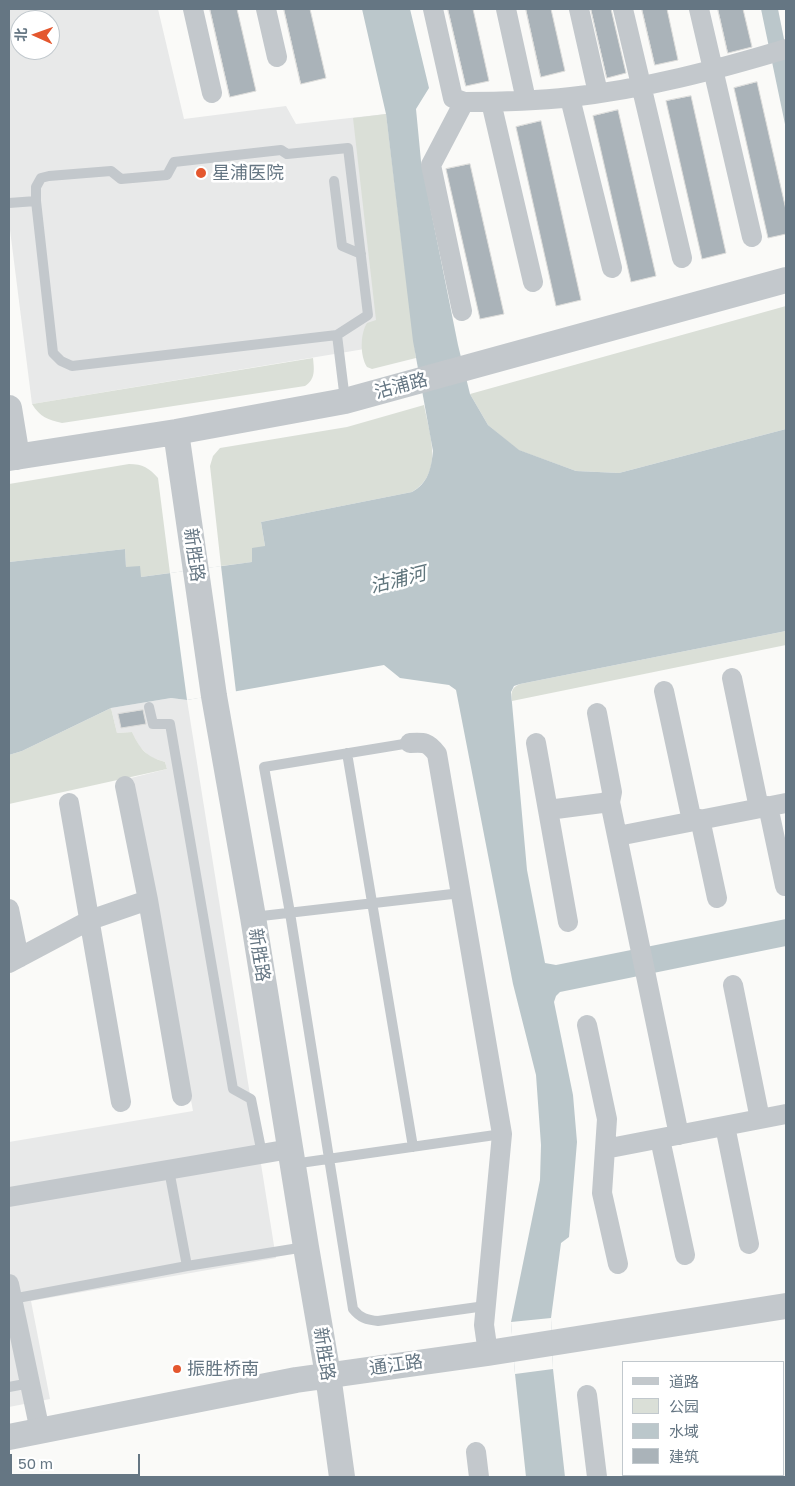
<!DOCTYPE html>
<html>
<head>
<meta charset="utf-8">
<style>
  body { margin:0 }
  #map { position:relative; width:795px; height:1486px; overflow:hidden; background:#fafaf8; font-family:"Golos Text","Noto Sans SC",sans-serif }
  canvas { display:block }
  .frame { position:absolute; inset:0; border:10px solid #657683; pointer-events:none }
  .legend { position:absolute; left:622px; top:1361px; width:162px; height:115px; box-sizing:border-box; background:#fff; border:1px solid #c1c8cd; margin:0; padding:6px 9px; list-style:none; font-size:15px; color:#657683 }
  .legend li { display:flex; align-items:center; gap:10px; height:25px }
  .legend b { width:25px; border:1px solid #c1c8cd }
  .north { position:absolute; left:10px; top:10px; width:50px; height:50px; box-sizing:border-box; background:#fff; border:1px solid #c1c8cd; border-radius:50%; rotate:272deg; font-size:14px; font-weight:700; line-height:20px; text-align:center; color:#657683 }
  .north::after { content:''; display:block; margin:auto; width:18px; height:22px; background:#e4572e; clip-path:polygon(50% 0,100% 100%,50% 72%,0 100%) }
  .scale { position:absolute; left:10px; top:1454px; width:130px; height:22px; box-sizing:border-box; border:2px solid #657683; border-top:0; padding-left:6px; font-size:15px; line-height:18px; white-space:nowrap; color:#657683; -webkit-text-stroke:4px #fff; paint-order:stroke }
</style>
</head>
<body>
<div id="map">
<canvas width="795" height="1486"></canvas>
<div class="frame"></div>
<ul class="legend">
<li><b style="height:6px;background:#c3c8cc"></b>道路</li>
<li><b style="height:14px;background:#dadfd7"></b>公园</li>
<li><b style="height:14px;background:#bbc7cb"></b>水域</li>
<li><b style="height:14px;background:#aab3b9"></b>建筑</li>
</ul>
<div class="north">北</div>
<div class="scale">50 m</div>
</div>
<script>
const ctx = document.querySelector('canvas').getContext('2d');
ctx.lineJoin = 'round';
function fill(path, color) { ctx.fillStyle = color; ctx.fill(path, 'evenodd'); }
function strokePath(path, color, width, dash) { ctx.strokeStyle = color; ctx.lineWidth = width; ctx.lineCap = dash ? 'butt' : 'round'; ctx.setLineDash(dash || []); ctx.stroke(path); }
function drawText(font, color, halo, rows, align = 'center') {
  ctx.font = font + ' "Golos Text","Noto Sans SC",sans-serif'; ctx.lineWidth = 5; ctx.setLineDash([]); ctx.textBaseline = 'middle'; ctx.strokeStyle = halo; ctx.fillStyle = color; for (const [text, x, y, turn = 0] of rows) {
    ctx.save(); ctx.translate(x, y); ctx.rotate((+turn || 0) * Math.PI / 180); ctx.textAlign = isNaN(turn) ? turn : align; if (halo) ctx.strokeText(text, 0, 0); ctx.fillText(text, 0, 0); ctx.restore();
  }
}
fill(new Path2D(`
  M9,9h149l26,110 102,-13 10,18 90,-10 27,227 -381,63 -23,-182zM20,20h30v30h-30z
  M171,698l16,2 89,558 -245,43 19,98 -41,8v-265l184,-31 -62,-333 36,-9 -2,-7 -15,-5 -11,-11 -7,-14 -15,1 -6,-25z`), '#e8e9e9');
fill(new Path2D(`
  M386,114l30,244 -44,11 -5,-2c-7,-11 -7,-33 0,-44l9,-3 -23,-202z
  M786,306v123l-167,44 -43,-2 -58,-21 -30,-25 -18,-31z
  M313,358c1,11 3,21 -8,28l-243,37c-14,-3 -22,-6 -30,-19z
  M424,405c6,31 20,68 -12,87l-151,30 4,24 -12,16 -32,4 -11,-100 3,-10 7,-8 127,-21z
  M129,464c14,0 20,4 29,14l12,95 -29,4 -15,-10 -1,-18 -116,13v-78z
  M786,631v14l-274,56c-1,-9 -1,-13 8,-17z
  M111,708l6,25 15,-1c9,18 13,24 33,30l2,7 -158,35v-49l13,-4z`), '#dadfd7');
fill(new Path2D(`
  M362,9h48l19,79 -13,21 5,52 37,184 12,49 18,31 31,25 57,21 43,2 167,-44v202l-266,53 -6,2 -3,6 16,178 18,93 11,2 230,-46v27l-226,46 -4,4 -2,6 19,93 4,47 -8,95 -8,6 -10,75 2,51 12,108h-39l-11,-103 -4,-52 29,-142 1,-35 -5,-70 -23,-91 -57,-294 -7,-5 -49,-7 -16,-13 -197,35 -16,-2 -60,10 -89,43 -13,4v-193l116,-13 1,18 14,-1 1,11 111,-15v-14l13,-2 -4,-24 151,-30c16,-9 19,-22 21,-41l-20,-110 -27,-227z
  M761,9h17l8,40v80z`), '#bbc7cb');
fill(new Path2D(`
  M221,566l15,126 -49,8 -17,-127z
  M551,1318l2,51 -38,5 -4,-52z`), '#fafaf8');
const building = new Path2D(`
  M210,9h27l19,82 -26,6z
  M284,9h26l16,69 -25,6z
  M448,9h25l16,72 -23,5z
  M526,9h25l14,62 -24,6z
  M591,9h20l15,64 -19,5z
  M642,9h25l11,51 -23,5z
  M718,9h25l9,38 -24,6z
  M757,82l29,128v24l-18,4 -34,-150z
  M691,96l35,157 -24,6 -36,-158z
  M618,110l38,166 -25,6 -38,-166z
  M541,121l40,179 -25,6 -40,-179z
  M470,164l34,150 -24,5 -34,-150z
  M143,710l3,14 -25,4 -3,-14z`);
fill(building, '#aab3b9');
strokePath(building, '#dcdcda', 1);
strokePath(new Path2D(`
  M348,148l20,167 -31,20 -265,31 -11,-5 -8,-8 -17,-152v-14l5,-9 8,-2 62,-5 10,8 46,-4 7,-13 107,-12 6,4z
  M334,181l8,65 19,8
  M9,203l27,-2
  M337,335l8,65
  M149,707l4,17h17l63,365 18,10 11,55
  M410,743l-146,24 26,146 63,396c7,9 14,11 25,12l107,-15
  M347,753l66,394
  M253,917l208,-24
  M293,1164l209,-30
  M169,1170l18,96
  M12,1299l175,-33 118,-19
  M9,1387l21,-4`), '#c3c8cc', 10);
strokePath(new Path2D(`
  M193,9l19,84
  M266,9l11,48
  M433,9l20,89 11,4c35,0 71,-1 107,-5 73,-8 145,-27 215,-48
  M506,9l20,91
  M579,9l19,84
  M623,9l59,249
  M699,9l53,228
  M570,98l42,170
  M491,102l42,180
  M462,311l-31,-146 33,-63
  M732,678l27,130
  M664,691l28,130
  M597,713l15,79 -2,10 69,333
  M410,743c14,-1 18,-1 27,11l65,380 -18,191 4,28
  M536,743l32,179
  M125,786l23,114 34,196
  M69,803l52,299
  M768,806l17,80
  M548,810l62,-8
  M700,819l17,79
  M618,836l168,-33
  M9,909l10,49
  M9,963l81,-43 58,-20
  M733,985l27,134
  M587,1025l20,94 -5,74 16,71
  M725,1126l24,118
  M660,1139l25,116
  M605,1149l181,-35
  M9,1197l281,-48
  M9,1284l31,147
  M587,1395l10,82
  M476,1452l3,25
  M673,1475v2
  M747,1475v2`), '#c3c8cc', 20);
strokePath(new Path2D(`
  M9,408l8,49
  M176,432l38,264 39,221 53,330 22,128 14,102
  M9,458l167,-26 169,-31 441,-121
  M9,1437l287,-57 192,-27 298,-47`), '#c3c8cc', 26);
for (const [x, y, r, color] of [
  [201,173,6,"#e4572e"],
  [177,1369,5,"#e4572e"]
]) { const dot = new Path2D(); dot.arc(x, y, r, 0, 2 * Math.PI); ctx.fillStyle = color; ctx.fill(dot); strokePath(dot, '#fff', 2); }
drawText('18px', '#657683', '#fff', [
  ["星浦医院",212,173],
  ["振胜桥南",187,1369]
], 'left');
drawText('18px', '#657683', '#fff', [
  ["沽浦路",401,386,-15],
  ["新胜路",194,555,82],
  ["新胜路",259,955,81],
  ["新胜路",324,1354,81],
  ["通江路",396,1365,-8]
]);
drawText('italic 19px', '#60757c', '#fff', [
  ["沽浦河",398,580,-14]
]);
</script>
</body>
</html>
